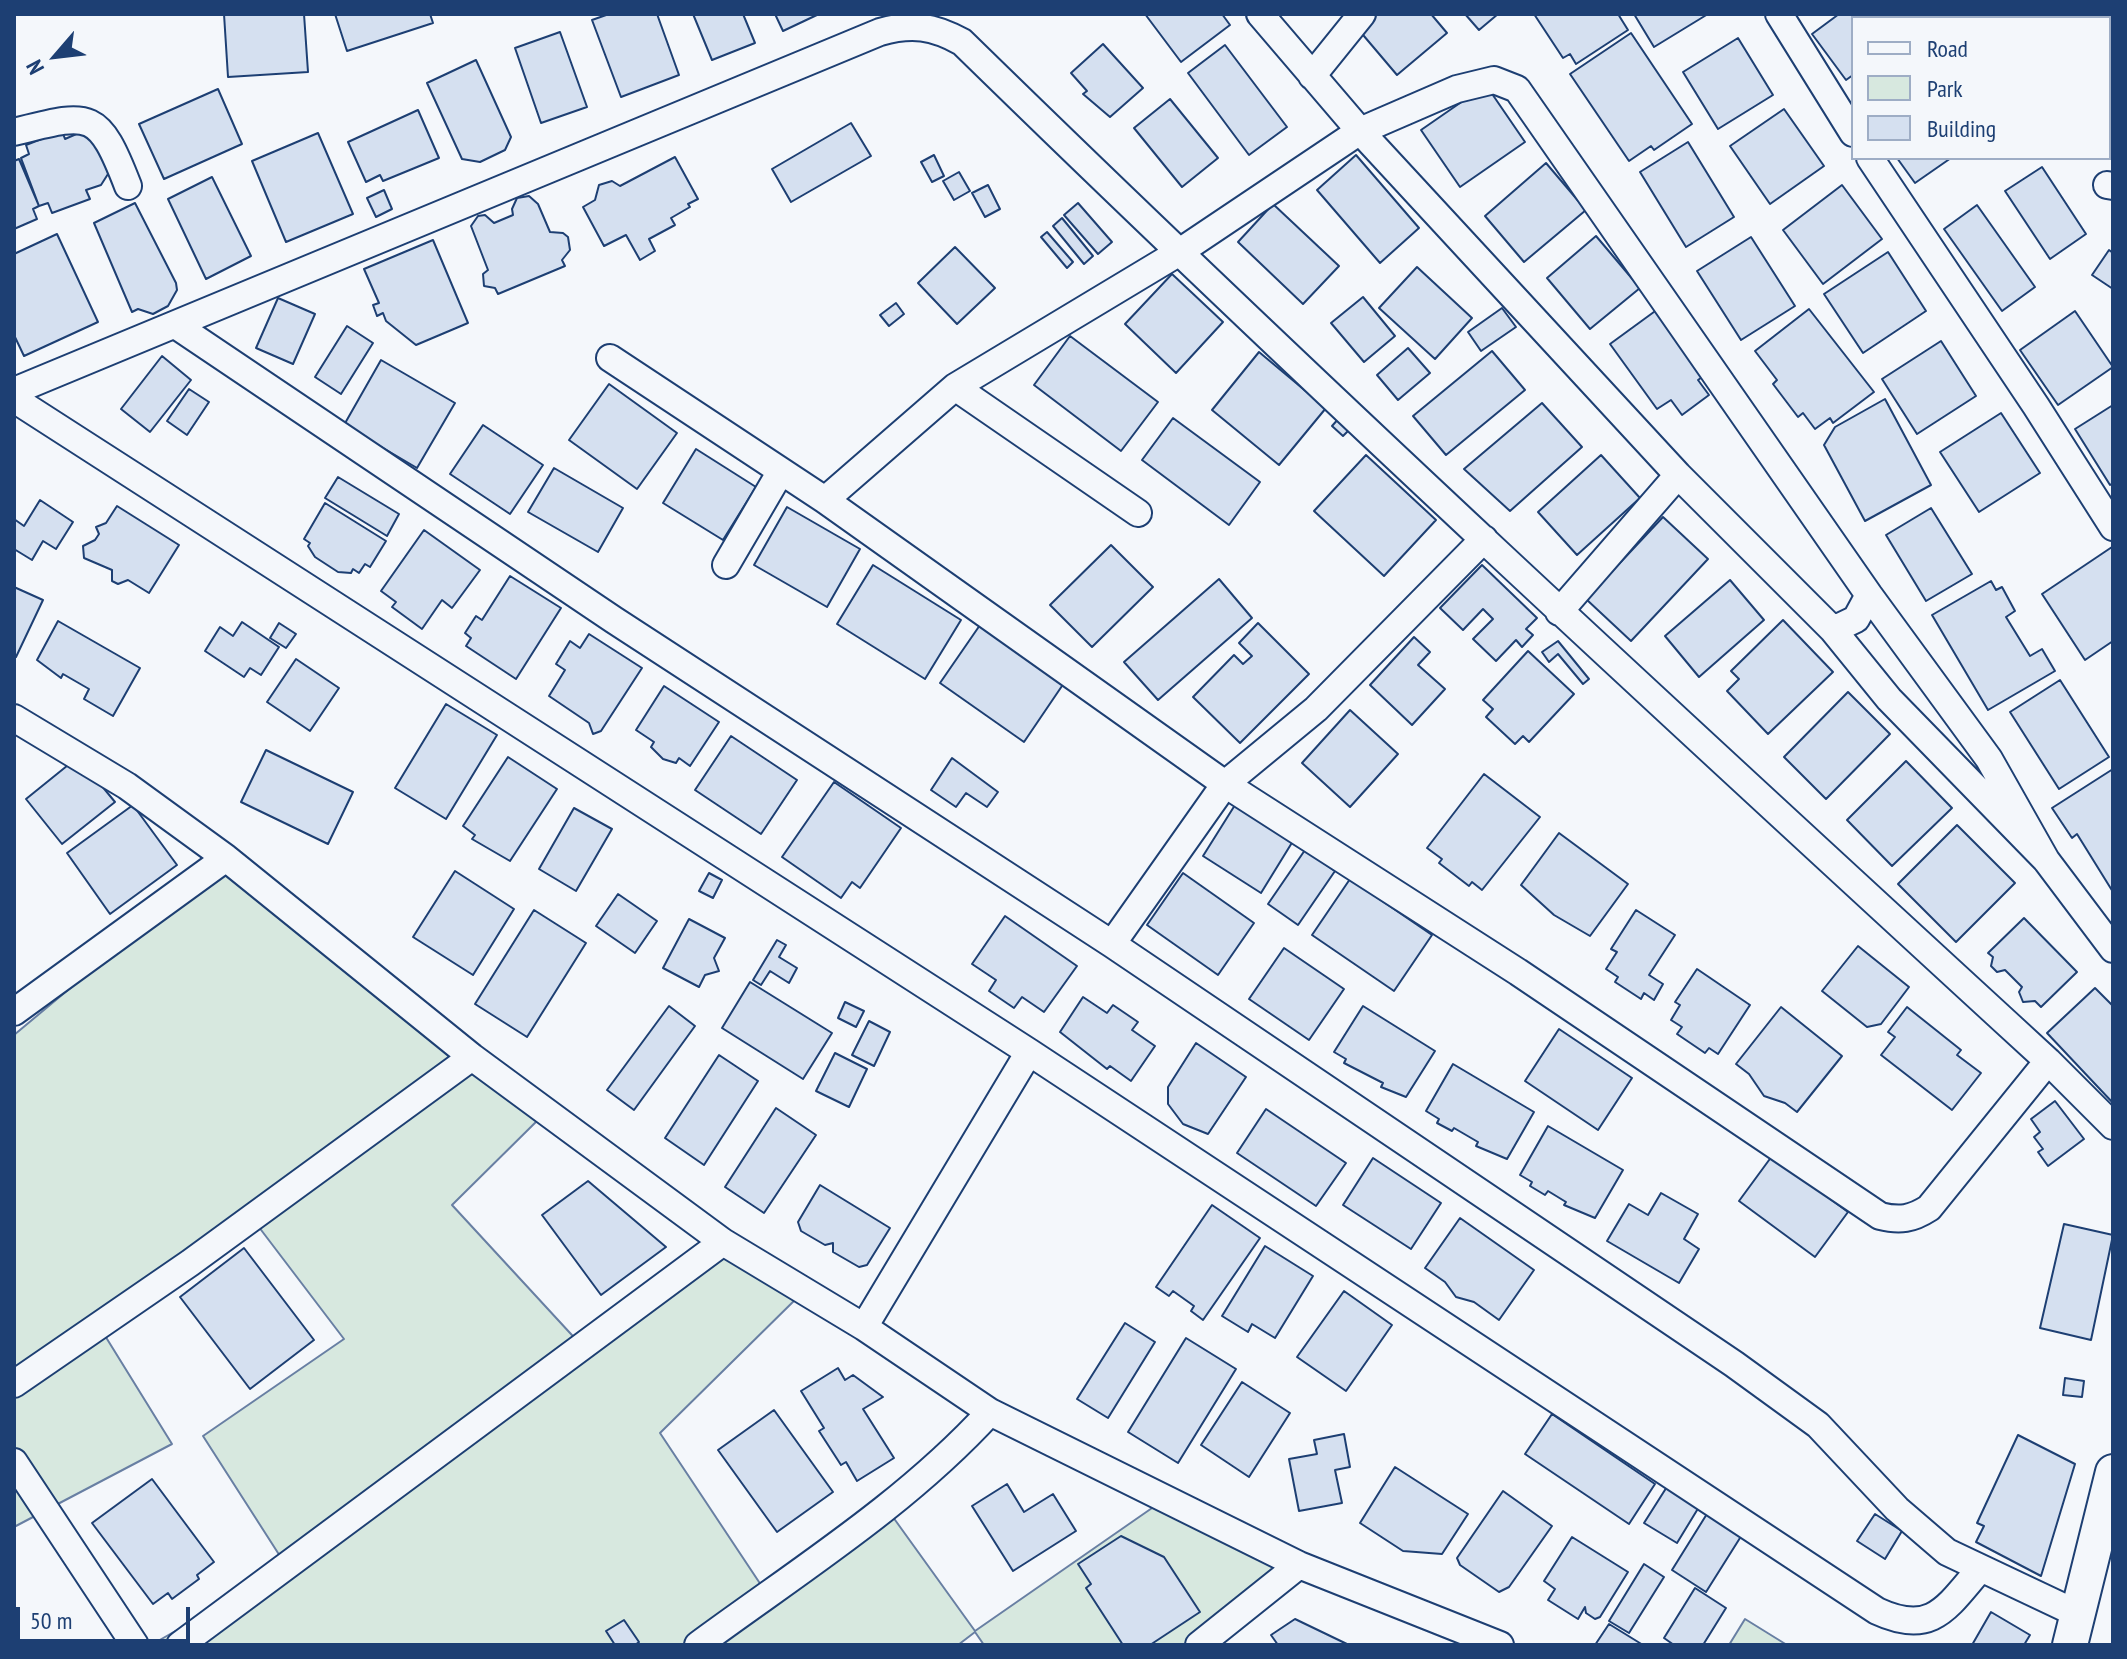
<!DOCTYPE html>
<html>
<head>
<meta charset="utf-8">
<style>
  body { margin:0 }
  #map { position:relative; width:2127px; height:1659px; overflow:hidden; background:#f4f7fb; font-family:"PT Sans Narrow",sans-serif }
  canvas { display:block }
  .frame { position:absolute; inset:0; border:16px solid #1d3f73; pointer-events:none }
  .legend { position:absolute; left:1851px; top:16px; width:260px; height:144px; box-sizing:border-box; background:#f4f7fb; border:2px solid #9eadc5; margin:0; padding:10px 14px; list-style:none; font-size:24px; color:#1d3f73 }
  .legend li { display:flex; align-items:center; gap:16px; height:40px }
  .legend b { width:40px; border:2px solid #9eadc5 }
  .north { position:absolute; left:16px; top:16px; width:80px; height:80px; -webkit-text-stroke:6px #f4f7fb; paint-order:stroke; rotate:242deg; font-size:22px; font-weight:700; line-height:32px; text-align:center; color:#1d3f73 }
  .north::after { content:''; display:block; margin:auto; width:28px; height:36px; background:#1d3f73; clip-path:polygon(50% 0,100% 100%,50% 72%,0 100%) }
  .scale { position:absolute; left:16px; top:1607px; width:174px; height:36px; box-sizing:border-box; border:4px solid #1d3f73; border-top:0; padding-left:10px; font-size:24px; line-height:28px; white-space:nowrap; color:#1d3f73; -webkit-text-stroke:6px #f4f7fb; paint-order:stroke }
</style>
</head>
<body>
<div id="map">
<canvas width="2127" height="1659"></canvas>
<div class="frame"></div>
<ul class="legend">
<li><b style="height:10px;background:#f4f7fb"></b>Road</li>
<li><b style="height:22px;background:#d7e8df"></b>Park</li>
<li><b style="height:22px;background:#d5e0f0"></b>Building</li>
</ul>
<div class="north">N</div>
<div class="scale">50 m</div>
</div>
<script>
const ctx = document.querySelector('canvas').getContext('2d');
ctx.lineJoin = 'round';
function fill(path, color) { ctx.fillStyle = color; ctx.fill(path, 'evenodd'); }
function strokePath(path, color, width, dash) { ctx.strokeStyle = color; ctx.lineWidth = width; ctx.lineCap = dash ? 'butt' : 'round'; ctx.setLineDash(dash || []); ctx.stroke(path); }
const green = new Path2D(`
  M226,858l320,254 -94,93 130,141 141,-104 81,49 -144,142 107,161 118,-88 90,125 190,-132 134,66 -100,80h-215l-9,-13 -17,13h-807l136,-78 -84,-131 141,-97 -92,-121 -153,108 73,118 -158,83v-492z
  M1745,1619l42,26h-58z`);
fill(green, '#d7e8df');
strokePath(green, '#687fa3', 2);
const building = new Path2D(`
  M224,14h80l4,58 -80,5z
  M335,14h95l3,9 -86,28z
  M609,14h48l22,61 -58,22 -29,-77z
  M693,14h50l12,29 -43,17z
  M775,14h44l-36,17z
  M1145,14h77l8,11 -49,37z
  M1376,14h55l16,19 -50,42 -39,-46z
  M1465,14h33l-19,16z
  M1534,14h84l10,16 -52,34 -6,-10 -7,4z
  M1634,14h74l-54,33z
  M1839,14h42l3,4h-31v57l-7,5 -34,-46z
  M2027,14h59l-8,4h-49z
  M560,32l27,75 -46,16 -26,-75z
  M1631,33l61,91 -38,26 -3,-4 -22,15 -59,-87z
  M1738,38l35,57 -55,34 -35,-57z
  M1103,44l40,44 -33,29 -27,-23 4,-3 -16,-18z
  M1225,45l62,82 -38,28 -61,-82z
  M476,60l35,77 -6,13 -25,12 -18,-3 -35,-76z
  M1486,85l39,57 -65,45 -39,-57z
  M218,89l24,55 -78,35 -25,-55z
  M1170,99l48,59 -36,29 -48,-59z
  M1784,109l40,57 -54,38 -40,-58z
  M418,110l21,48 -56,23 -3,-6 -14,7 -18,-40z
  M2113,116v37l-4,-1z
  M851,123l20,33 -80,46 -19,-33z
  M62,131l3,8 16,-7 16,8 9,16 2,18 -7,11 -15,5 4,9 -38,14 -4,-10 -9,3 -18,-48 8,-4 -3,-9z
  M318,133l35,81 -67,28 -34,-81z
  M1688,142l46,75 -48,30 -46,-75z
  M934,155l10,21 -12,6 -11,-20z
  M1356,155l63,73 -39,35 -63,-73z
  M675,157l23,42 -10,5 2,3 -19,11 4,7 -26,14 6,12 -15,9 -14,-25 -22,11 -21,-39 12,-7 4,-15 13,-4 8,5z
  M1897,158h54l-36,25z
  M19,159l20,47 -6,3 4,10 -23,10v-68z
  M1546,163l40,47 -62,52 -39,-46z
  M2042,167l44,67 -36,25 -45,-68z
  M959,172l11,19 -16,9 -11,-19z
  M212,177l39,79 -45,23 -38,-80z
  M988,185l12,24 -15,8 -13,-24z
  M1842,185l40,54 -59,45 -40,-54z
  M384,190l8,19 -16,8 -9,-19z
  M529,196l9,8 12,28 13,1 5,4 2,13 -8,10 3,6 -67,28 -3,-6 -11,-2 -1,-12 5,-4 -17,-44 7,-10 7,-1 9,8 19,-8 -1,-6 5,-11z
  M135,203l41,80 1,7 -9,16 -15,8 -15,-5 -6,3 -38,-89z
  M1078,203l34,39 -14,12 -34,-39z
  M1273,204l66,62 -36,38 -65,-62z
  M1977,205l58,82 -33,24 -58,-82z
  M1062,218l31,38 -9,8 -31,-38z
  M1047,232l26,30 -6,6 -26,-31z
  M57,234l41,88 -74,34 -10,-21v-81z
  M1596,236l44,52 -50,41 -43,-51z
  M1751,237l44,69 -54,34 -44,-69z
  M433,240l35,83 -52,22 -30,-24 -3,-8 -6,3 -4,-11 6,-2 -15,-34z
  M955,247l40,41 -38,36 -39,-41z
  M2109,250l4,3v36l-21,-14z
  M1888,252l38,59 -63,42 -39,-59z
  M1417,267l55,51 -37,41 -56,-51z
  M1172,274l51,48 -47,51 -51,-49z
  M1363,297l32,39 -31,26 -33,-39z
  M278,298l37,16 -22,50 -37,-16z
  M896,303l8,11 -15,12 -9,-11z
  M1502,308l14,19 -35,24 -13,-19z
  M1658,309l47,66 -7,5 11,15 -27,20 -11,-15 -14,9 -47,-65z
  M1809,309l65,83 -41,31 -3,-5 -15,11 -12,-16 -5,4 -25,-33 4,-4 -22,-29z
  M2075,311l38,56 -55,38 -38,-55z
  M347,326l26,17 -32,51 -26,-17z
  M1070,336l88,66 -37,49 -87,-66z
  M1941,341l35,55 -59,38 -35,-55z
  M1408,348l22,25 -32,27 -21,-25z
  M1492,351l33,39 -79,65 -33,-39z
  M1259,352l67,56 -47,57 -67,-55z
  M162,356l29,24 -41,52 -29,-23z
  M381,360l74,43 -38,65 -73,-43z
  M609,384l68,49 -40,56 -68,-49z
  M189,389l20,13 -22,33 -20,-14z
  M1885,399l46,86 -66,36 -41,-76 11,-18z
  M1542,403l40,44 -72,64 -46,-42z
  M2113,405v78l-3,2 -35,-56z
  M2001,413l39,60 -61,39 -39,-60z
  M1340,417l11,11 -8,8 -11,-10z
  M1173,418l87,64 -31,43 -87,-65z
  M483,425l60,40 -33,49 -60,-40z
  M696,449l60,38 -33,53 -60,-37z
  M1366,455l70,65 -52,56 -70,-65z
  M1601,455l39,43 -63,57 -39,-43z
  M554,468l69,40 -25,44 -70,-40z
  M338,477l61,37 -12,22 -62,-38z
  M40,500l33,22 -17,27 -13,-8 -11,19 -18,-11v-30l10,7z
  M325,503l61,38 -16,26 -5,-3 -6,9 -6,-4 -2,4 -13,-1 -23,-15 -7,-11 2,-3 -6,-4z
  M117,506l62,39 -30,48 -21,-13 -10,4 -6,-3v-11l-28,-12 -1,-12 12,-6 4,-6 -3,-7 10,-4z
  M787,507l73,42 -33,58 -73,-42z
  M1931,508l41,66 -46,27 -40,-66z
  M1663,517l45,42 -77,82 -45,-42z
  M424,530l56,40 -28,38 -10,-8 -20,29 -30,-22 4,-5 -15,-11z
  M1111,545l42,42 -61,60 -42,-42z
  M2112,547l1,94 -28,19 -43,-66z
  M873,565l88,55 -36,59 -88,-55z
  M1482,565l55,53 -11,11 7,6 -11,12 -6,-7 -20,21 -23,-22 20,-20 -10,-10 -20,21 -23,-22z
  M510,576l51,32 -45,71 -50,-33 5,-8 -6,-5 11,-17 6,4z
  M1219,579l33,39 -94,82 -34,-38z
  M1730,580l34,40 -65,57 -34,-41z
  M1991,581l5,9 6,-3 13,24 -9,6 24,39 12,-7 13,22 -67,39 -56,-95z
  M14,587l29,13 -27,57 -2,-1z
  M1783,620l50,52 -65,62 -41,-43 12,-12 -8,-8z
  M58,621l82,47 -27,48 -29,-17 5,-10 -26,-15 -2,4 -24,-18z
  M242,622l37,25 -18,28 -11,-7 -6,9 -39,-26 15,-24 13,9z
  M279,623l17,11 -10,14 -16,-10z
  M1258,623l51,51 -69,69 -47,-46 41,-42 9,9 9,-8 -13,-13z
  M980,625l84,58 -40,59 -84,-59z
  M589,634l53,34 -41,63 -8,3 -4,-11 -40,-27 16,-26 -9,-6 14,-23 10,7z
  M1414,637l16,15 -12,13 27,24 -33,36 -42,-40z
  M1558,641l31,38 -6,5 -25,-30 -9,8 -7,-10z
  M1528,651l46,43 -45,48 -6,-6 -8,8 -29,-27 7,-8 -10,-9z
  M296,659l43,29 -29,43 -43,-29z
  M2060,680l49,77 -50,32 -49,-77z
  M664,686l55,36 -29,44 -11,-8 -3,5 -13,-4 -12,-12 3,-5 -18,-12z
  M1848,692l42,42 -64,65 -42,-42z
  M446,704l51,31 -51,84 -51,-31z
  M1350,710l48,44 -48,53 -48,-44z
  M731,736l66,44 -36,54 -66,-44z
  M266,750l87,42 -25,52 -87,-42z
  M78,757l37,45 -53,42 -36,-45z
  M508,757l49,32 -47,72 -38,-22 3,-4 -12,-9z
  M952,758l46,34 -11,15 -21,-14 -10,14 -25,-17z
  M1906,761l46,47 -60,58 -45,-46z
  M2113,769v123l-36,-58 -5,4 -20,-30z
  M1484,774l56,43 -58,73 -10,-8 -3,4 -30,-23 3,-4 -15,-11z
  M834,782l67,46 -41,60 -8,-6 -11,16 -59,-41z
  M133,805l44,60 -67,49 -43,-61z
  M1235,805l58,36 -32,52 -58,-37z
  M574,808l38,21 -36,62 -37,-22z
  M1957,825l58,58 -59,59 -58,-58z
  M1559,833l69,51 -38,52 -36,-21 -33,-30z
  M1305,850l30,21 -37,54 -30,-21z
  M455,871l59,38 -41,66 -60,-38z
  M709,873l13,7 -9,18 -14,-7z
  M1183,873l71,50 -36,52 -71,-50z
  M1350,879l82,56 -38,56 -82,-56z
  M618,894l39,27 -22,32 -39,-27z
  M534,910l52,33 -59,94 -52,-33z
  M1636,910l39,25 -26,40 14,9 -9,16 -10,-7 -3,6 -26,-17 3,-5 -12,-8 11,-17 -6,-3z
  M1005,916l72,50 -33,46 -22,-15 -8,11 -25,-17 7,-11 -24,-16z
  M2024,918l53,54 -36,35 -6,-6 -12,1 -4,-10 3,-5 -17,-17 -8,2 -6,-6 2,-9 -5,-4z
  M689,919l36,19 -11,20 5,13 -14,4 -6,12 -36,-19z
  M777,940l9,5 -7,12 18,11 -8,15 -19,-12 -9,14 -8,-5z
  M1858,946l51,41 -28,37 -14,3 -45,-36z
  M1284,948l60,41 -35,51 -60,-41z
  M1697,969l53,36 -32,49 -9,-6 -4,5 -28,-19 5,-7 -11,-7 9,-15 -5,-3z
  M750,982l82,51 -29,46 -81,-51z
  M2095,988l18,18v97l-66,-70z
  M1083,997l24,16 6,-8 25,17 -6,8 23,16 -24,35 -21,-15 -3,3 -47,-37z
  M845,1002l19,9 -8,16 -18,-9z
  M669,1006l26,20 -61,84 -27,-20z
  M1363,1006l72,45 -29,46 -25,-10 2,-4 -39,-20 2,-4 -12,-7z
  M1781,1007l61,49 -45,56 -12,-9 -21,-7 -15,-22 -13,-10z
  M1907,1007l54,43 -4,5 24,18 -29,37 -71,-55 14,-18 -7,-5z
  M869,1021l21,11 -16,34 -22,-11z
  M1559,1029l73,49 -34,52 -73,-49z
  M1196,1043l50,34 -38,57 -25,-10 -15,-20v-17z
  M835,1053l32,16 -18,38 -33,-16z
  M719,1055l39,26 -54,84 -39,-27z
  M1453,1064l81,48 -27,47 -31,-13 2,-4 -24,-14 -2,3 -15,-8 2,-4 -13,-8z
  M2055,1101l29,38 -36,27 -10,-14 5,-3 -9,-12 6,-5 -9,-13z
  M776,1108l40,27 -52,78 -39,-26z
  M1266,1109l80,54 -30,43 -79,-53z
  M1548,1126l75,44 -28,48 -31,-13 2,-3 -18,-11 -3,4 -15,-9 2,-4 -12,-7z
  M1772,1156l76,56 -33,45 -76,-56z
  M1373,1158l68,45 -30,46 -68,-44z
  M588,1181l78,66 -65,48 -59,-80z
  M820,1185l70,43 -23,37 -8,2 -26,-15v-9l-8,2 -24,-14 -3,-9z
  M1661,1193l37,21 -14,25 15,10 -20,34 -72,-42 22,-37 19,11z
  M1212,1205l48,33 -57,82 -12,-9 3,-5 -21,-15 -4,5 -13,-9z
  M1460,1218l74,52 -35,50 -25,-18 -18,-5 -11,-15 -20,-14z
  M2064,1224l49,11 -22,105 -51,-12z
  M1265,1246l48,30 -38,62 -23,-14 -4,8 -26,-16z
  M244,1248l70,92 -64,49 -70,-92z
  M1344,1291l48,34 -46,66 -49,-34z
  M1125,1323l30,19 -47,76 -31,-19z
  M1186,1338l50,31 -58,94 -50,-31z
  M838,1368l7,12 8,-5 30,22 -20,12 31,49 -37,23 -11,-19 -5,3 -22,-34 5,-3 -23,-37z
  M2065,1378l19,3 -2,16 -19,-2z
  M1242,1382l48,31 -41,64 -48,-32z
  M774,1410l59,82 -56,40 -59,-82z
  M1552,1414l103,70 -26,40 -104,-70z
  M1344,1434l6,33 -15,3 7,33 -43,8 -10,-52 28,-5 -3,-14z
  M2018,1435l57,29 -34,112 -65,-34 8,-16 -7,-3z
  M1395,1467l73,47 -26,40 -39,-3 -43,-28z
  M152,1479l62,83 -17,13 2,4 -27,20 -4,-6 -15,11 -61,-81z
  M1670,1482l32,20 -25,41 -33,-20z
  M1007,1484l17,28 29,-18 23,37 -63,40 -41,-65z
  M1503,1491l49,35 -43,61 -10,5 -39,-27 -3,-7z
  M1710,1509l35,21 -39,62 -34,-22z
  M1875,1514l27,17 -17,28 -28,-18z
  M1121,1536l43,21 36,55 -50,33h-27l-37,-57 5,-4 -13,-20z
  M1572,1537l56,35 -28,45 -5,2 -9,-6 -1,-6 -7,12 -30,-19 7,-11 -11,-8z
  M1644,1564l20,13 -35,56 -20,-12z
  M1695,1588l31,20 -23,37h-29l-10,-7z
  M1991,1612l39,23 -6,10h-52z
  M1295,1619l54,26h-71l-7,-10z
  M624,1620l15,22 -4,3h-20l-9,-14z
  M1609,1624l34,21h-48z`);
fill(building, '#d5e0f0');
strokePath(building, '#1d3f73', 2);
const minor = new Path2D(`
  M1260,14l100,117 318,344 155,155 56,69 157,161 67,89
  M1779,14l74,119
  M2109,35l4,-2
  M1312,76l50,-62
  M14,132c76,-19 84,-24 114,54
  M1870,158l166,248 77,121
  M2107,185l6,1
  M177,326l437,294 498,324 622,420 84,61 79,84 50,43 131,62
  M610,358l215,142 400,284 293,188 362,244c20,5 32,3 49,-8l119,-147
  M955,387l183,126
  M14,391l866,-359c32,-9 53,-6 82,10 355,347 720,683 1086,1019l65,65
  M14,399l1015,653 848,559c54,25 69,-2 102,-41
  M825,500l130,-113 223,-134 182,-122 97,-42 37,-9 23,9 352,506 120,164 57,101
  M726,565l55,-94
  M1559,612l119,-137
  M1833,630l23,-11 13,-24
  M14,718l113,68 99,72 246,199 251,185 141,85 126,85 309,153 201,80
  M1112,944l113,-160 91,-75 168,-170
  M14,1012l212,-154
  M864,1327l165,-275
  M14,1384l176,-121 282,-206
  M14,1462l121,183
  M180,1645l543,-403
  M698,1645c99,-73 208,-141 292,-233
  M1199,1645l100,-80`);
const major = new Path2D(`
  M2070,1645l43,-173`);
strokePath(minor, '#1d3f73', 30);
strokePath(major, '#1d3f73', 38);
strokePath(minor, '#f4f7fb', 26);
strokePath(major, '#f4f7fb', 34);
</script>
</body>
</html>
